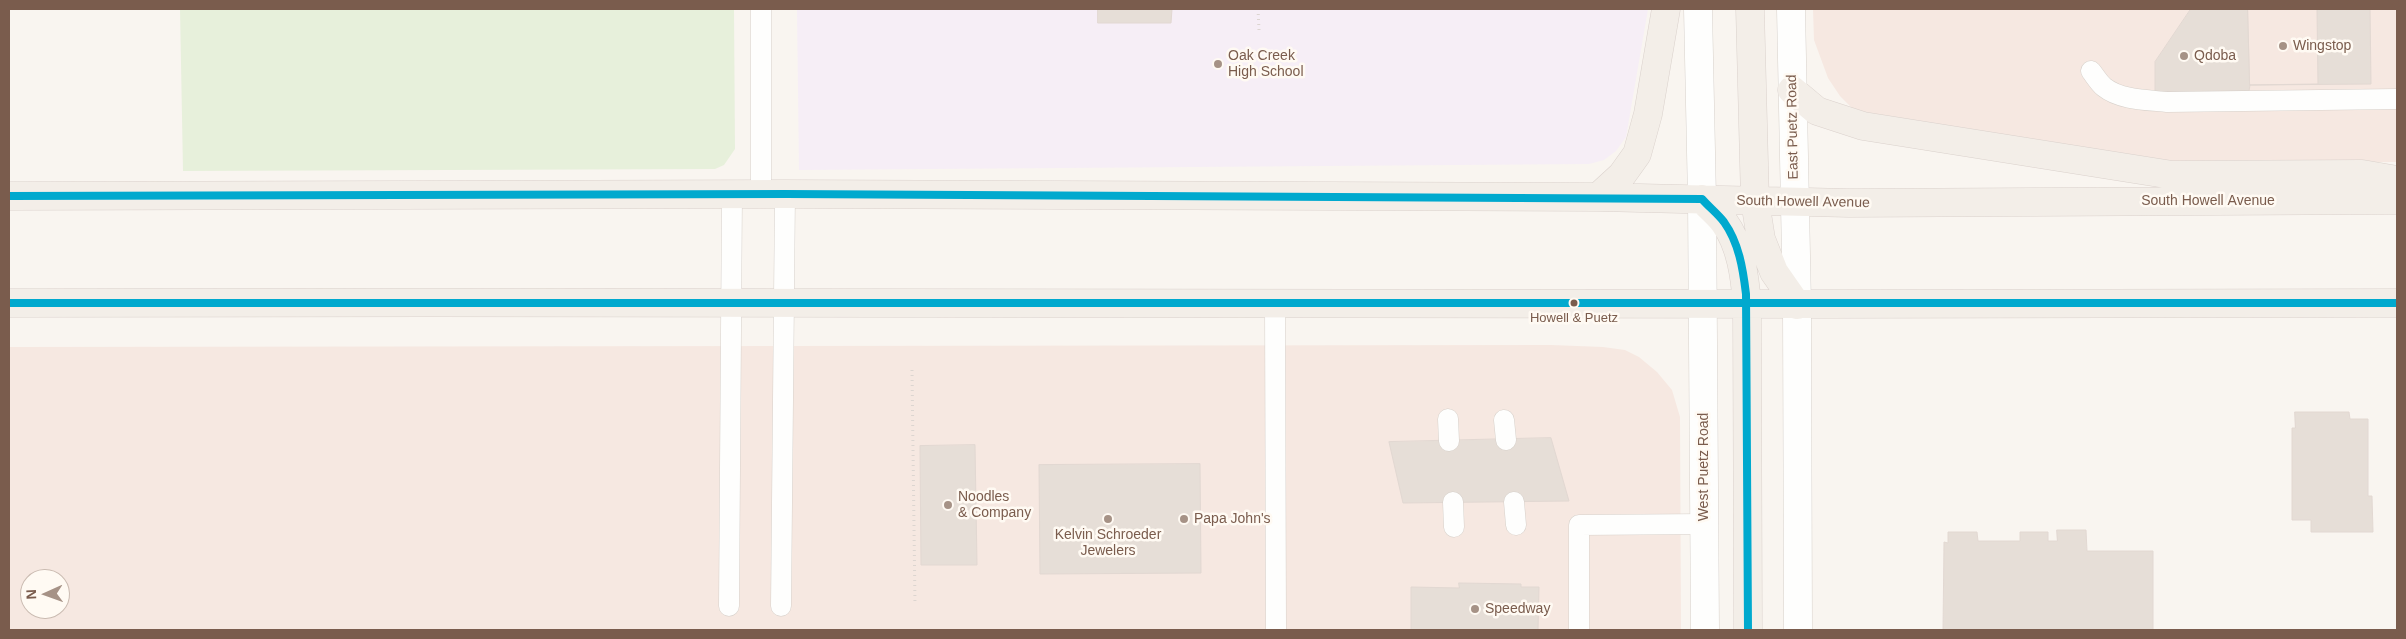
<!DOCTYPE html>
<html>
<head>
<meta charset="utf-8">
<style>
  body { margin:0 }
  #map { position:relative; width:2406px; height:639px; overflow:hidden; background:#f9f5f0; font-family:Helvetica,sans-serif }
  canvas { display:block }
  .frame { position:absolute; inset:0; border:10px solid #7a5c4d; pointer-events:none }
  .north { position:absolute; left:20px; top:569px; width:50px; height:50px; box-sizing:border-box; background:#fffaf3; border:1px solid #cabbb1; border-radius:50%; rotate:268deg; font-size:14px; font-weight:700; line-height:20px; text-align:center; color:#7a5c4d }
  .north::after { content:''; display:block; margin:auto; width:18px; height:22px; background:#a69286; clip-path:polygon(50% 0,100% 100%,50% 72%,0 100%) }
</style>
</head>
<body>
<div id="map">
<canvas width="2406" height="639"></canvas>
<div class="frame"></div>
<div class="north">N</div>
</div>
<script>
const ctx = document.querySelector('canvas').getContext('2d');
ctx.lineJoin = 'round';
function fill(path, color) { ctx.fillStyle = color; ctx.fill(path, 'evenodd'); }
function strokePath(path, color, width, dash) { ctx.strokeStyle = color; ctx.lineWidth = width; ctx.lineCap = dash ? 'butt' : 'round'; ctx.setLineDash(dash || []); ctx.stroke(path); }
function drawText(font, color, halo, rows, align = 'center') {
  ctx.font = font + ' Helvetica,sans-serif'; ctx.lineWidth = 5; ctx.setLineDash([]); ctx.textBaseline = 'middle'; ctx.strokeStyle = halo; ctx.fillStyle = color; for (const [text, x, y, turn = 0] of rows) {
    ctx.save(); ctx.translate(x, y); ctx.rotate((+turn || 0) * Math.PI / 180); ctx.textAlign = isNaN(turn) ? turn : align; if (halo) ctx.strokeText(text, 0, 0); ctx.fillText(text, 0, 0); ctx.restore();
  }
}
fill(new Path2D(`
  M1813,9h584v153l-223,1 -304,-48 -17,-6 -13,-13 -12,-18 -14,-38z
  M1551,345l52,2 22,3 14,7 18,15 15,18 8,27 1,213h-1672v-283zM30,579h30v30h-30z`), '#f6e8e1');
fill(new Path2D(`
  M797,9h851l-22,128 -10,14 -12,9 -15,4 -790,6z`), '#f6eef6');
fill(new Path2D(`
  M180,9h554l1,140 -11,16 -9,4 -532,2z`), '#e7f0db');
const building = new Path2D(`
  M1098,9h74l-1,14h-73z
  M2191,9h179l1,75 -121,1 -1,6 -94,1v-30z
  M2248,9h69l1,75 -68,1z
  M2295,412h54l1,7h18v77h4l1,36h-62v-12h-19v-92h3z
  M1551,438l18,63 -166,2 -14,-61z
  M975,445l2,120h-56l-1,-119z
  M1200,464l1,109 -161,1 -1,-109z
  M2057,530h29l1,21h66v79h-210l1,-88 4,1v-11h29l1,9h42v-9h28v9h9z
  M1459,583l62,1v3h18l-1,43h-127v-43l48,1z`);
fill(building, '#e6ded7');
strokePath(building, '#e2d8d2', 1);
const service = new Path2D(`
  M761,9v185
  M2091,71c4,5 8,12 13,16 16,13 43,13 63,15l230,-3
  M1275,303l1,327
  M1448,419l1,22
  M1504,420l2,20
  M1453,502l1,25
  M1514,502l2,23
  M729,606l3,-412
  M781,606l4,-412
  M1579,630v-105l126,-1`);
const tertiary = new Path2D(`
  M1698,9l4,190 3,431
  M1791,9l6,296 1,325`);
const primary = new Path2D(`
  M1750,9l5,192 6,38 13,33 23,33
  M1792,90l25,21 46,15 309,49 190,-1 35,6
  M9,196l776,-2 813,3 251,6 548,-3
  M1598,197l24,-22 15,-21 11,-40 18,-105
  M1702,199c7,8 16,15 22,23 17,23 21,55 23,83l1,325
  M9,303c796,-2 1592,3 2388,0`);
strokePath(service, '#d7d1cb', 21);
strokePath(tertiary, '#d7d1cb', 29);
strokePath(primary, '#dad1cc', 29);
strokePath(new Path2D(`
  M1258,9l1,21
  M912,370l3,235`), '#dcd5d0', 3, [1, 4]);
strokePath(service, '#fefefd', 20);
strokePath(tertiary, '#fefefd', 28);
strokePath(primary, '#f3eee8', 28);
strokePath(new Path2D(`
  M9,196l776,-2 917,5c7,8 16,15 22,23 15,21 19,47 22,72l2,336
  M9,303h2388`), '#00a9ce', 8);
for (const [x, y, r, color] of [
  [2283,46,5,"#a69286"],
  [2184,56,5,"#a69286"],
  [1218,64,5,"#a69286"],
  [1574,303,4.5,"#7a5c4d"],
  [948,505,5,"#a69286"],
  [1108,519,5,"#a69286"],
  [1184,519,5,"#a69286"],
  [1475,609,5,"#a69286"]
]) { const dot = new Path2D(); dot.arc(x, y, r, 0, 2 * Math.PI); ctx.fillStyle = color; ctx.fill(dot); strokePath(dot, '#fffaf3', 2); }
drawText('13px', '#7a5c4d', '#fffaf3', [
  ["Howell & Puetz",1574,318]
]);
drawText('14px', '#7a5c4d', '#fffaf3', [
  ["Wingstop",2293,46],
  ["Oak Creek",1228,56],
  ["High School",1228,72],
  ["Qdoba",2194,56],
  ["Noodles",958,497],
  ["& Company",958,513],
  ["Papa John's",1194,519],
  ["Kelvin Schroeder",1108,535,"center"],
  ["Jewelers",1108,551,"center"],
  ["Speedway",1485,609]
], 'left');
drawText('14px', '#7a5c4d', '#fffaf3', [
  ["East Puetz Road",1793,127,-91],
  ["South Howell Avenue",2208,201],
  ["South Howell Avenue",1803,202,1],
  ["West Puetz Road",1704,467,-90]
]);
</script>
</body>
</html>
